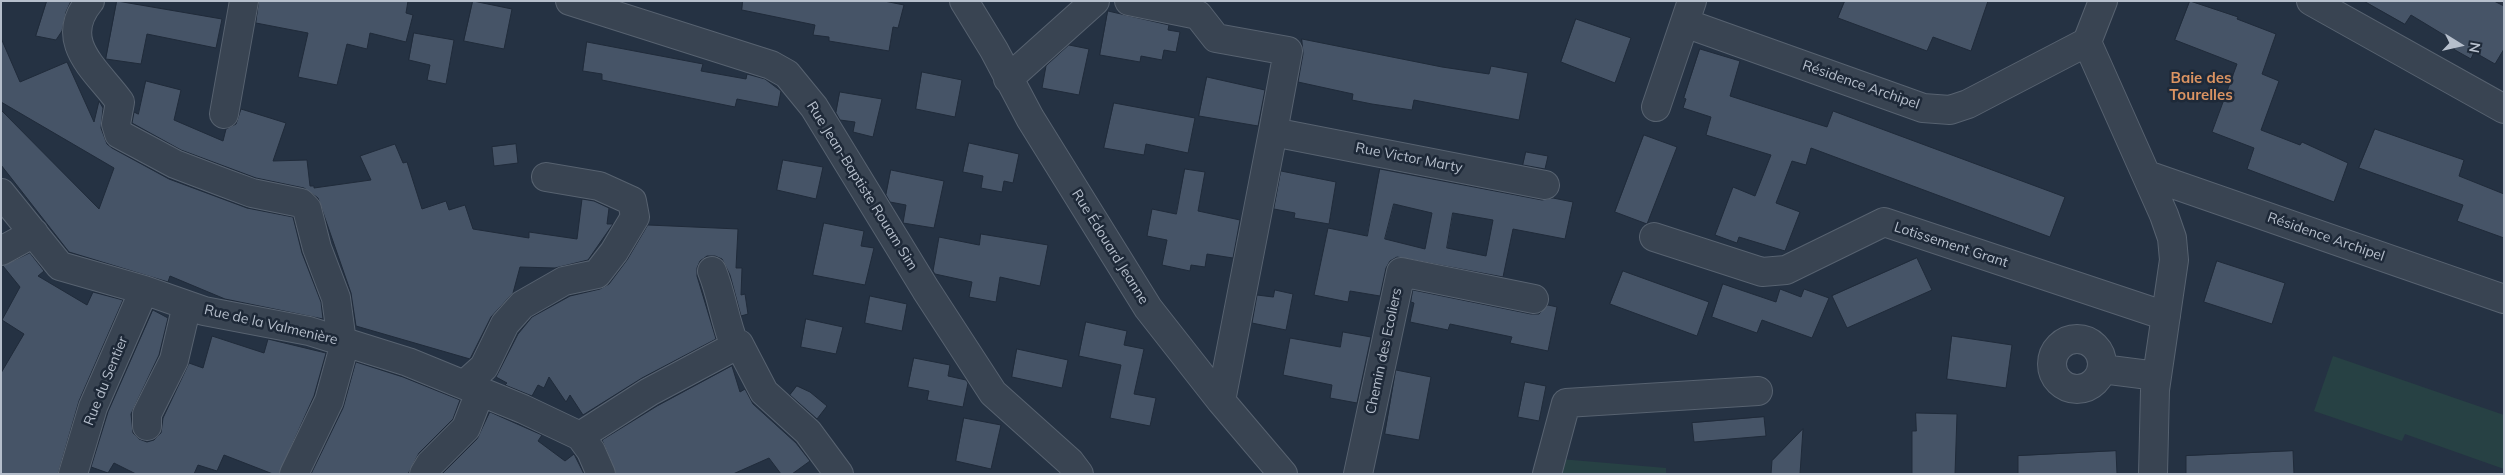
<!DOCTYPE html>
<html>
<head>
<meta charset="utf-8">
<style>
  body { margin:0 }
  #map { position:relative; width:2505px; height:475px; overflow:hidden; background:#253243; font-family:Mulish,sans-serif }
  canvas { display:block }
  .frame { position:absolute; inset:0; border:2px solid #b6bfcc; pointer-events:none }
  .north { position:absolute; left:2435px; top:20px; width:50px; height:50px; -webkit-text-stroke:4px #1e2938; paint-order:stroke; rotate:100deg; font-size:14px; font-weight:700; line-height:20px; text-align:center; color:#b6bfcc }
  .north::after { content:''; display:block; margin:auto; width:18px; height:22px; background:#b6bfcc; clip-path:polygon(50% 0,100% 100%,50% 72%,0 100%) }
</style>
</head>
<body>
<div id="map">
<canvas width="2505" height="475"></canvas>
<div class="frame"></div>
<div class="north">N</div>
</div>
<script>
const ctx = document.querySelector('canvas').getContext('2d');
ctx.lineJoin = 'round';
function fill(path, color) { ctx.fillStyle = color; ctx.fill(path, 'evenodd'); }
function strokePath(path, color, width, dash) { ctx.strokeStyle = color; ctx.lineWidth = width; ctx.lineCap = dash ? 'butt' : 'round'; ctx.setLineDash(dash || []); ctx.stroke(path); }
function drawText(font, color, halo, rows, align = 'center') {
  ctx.font = font + ' Mulish,sans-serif'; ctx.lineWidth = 5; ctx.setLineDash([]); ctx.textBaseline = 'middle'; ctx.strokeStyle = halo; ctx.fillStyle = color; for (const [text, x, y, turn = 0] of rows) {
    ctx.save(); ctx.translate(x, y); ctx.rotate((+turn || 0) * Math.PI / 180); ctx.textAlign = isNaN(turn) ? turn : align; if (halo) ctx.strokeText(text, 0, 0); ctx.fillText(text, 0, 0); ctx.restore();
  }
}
fill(new Path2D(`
  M2333,356l171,59v54l-99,-35 -3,7 -88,-30z
  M1560,459l106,9v6h-107z`), '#274144');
const building = new Path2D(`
  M47,1h24l-5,11 -4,19 -6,9 -20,-4z
  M117,1l105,18 -6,29 -69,-14 -6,30 -35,-5z
  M259,1h149l-2,12 7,2 -7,27 -36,-9 -3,16 -20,-5 -10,41 -39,-8 10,-44 -52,-10z
  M473,1l39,8 -8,40 -40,-8z
  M743,1h141l20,4 -6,23 -5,-1 -4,24 -60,-10v-4l-16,-2 2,-10 -73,-15z
  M1845,1h143l-17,50 -38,-14 -6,14 -89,-33z
  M2190,1l48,16 -1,2 39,15 -14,40 17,7 -18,49 39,15 2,-3 46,21 -14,39 -87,-33 7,-21 -42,-16 25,-68 -62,-24z
  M2364,1h130l10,5v43l-9,15 -21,-12 -3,7 -16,-9 -11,-15 -33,-20 -6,9z
  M1108,11l61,14 -1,5 12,2 -4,20 -12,-2 -2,10 -21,-4 -1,6 -40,-7z
  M1576,19l55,19 -16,45 -54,-21z
  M414,33l40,7 -8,44 -19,-4 3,-15 -21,-5z
  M1,38l19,44 47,-20 27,60 5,-21 4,7 -2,20 6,16 5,4 57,31 78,29 46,9 9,36 19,49 2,17 -98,-20 -55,-23 -2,6 -99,-30 -68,-87v-55l98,99 15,-41 -113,-66z
  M1302,39l140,28 47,7 2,-8 37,7 -9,47 -105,-20 -2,10 -40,-6 -20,-4 1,-6 -55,-12 5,-28z
  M587,42l116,22 -2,7 45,8 1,-5 18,5 16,12 -3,16 -41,-8 -2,8 -133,-27v-6l-19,-3z
  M1069,45l20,4 -10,46 -37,-7 4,-22z
  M1700,49l40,12 -10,35 97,31 6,-16 232,86 -15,40 -239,-89 -5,17 -14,-4 -16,42 24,9 -15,39 -46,-14 -2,6 -22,-8 18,-48 22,9 16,-41 -65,-20 5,-18 -28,-9 3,-9 -2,-1z
  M922,72l40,8 -7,37 -39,-8z
  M1207,77l58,13 -7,36 -59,-10z
  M146,81l35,9 -7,30 49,21 3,-12 10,-5 5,-15 45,14 -13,38 34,-1 3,26h4v2l57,-8 -11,-24 35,-12 8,19 4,-1 15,47 24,-8 3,9 16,-5 8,24 56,9v-6l48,7 5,-40 12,2 15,7 -2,16h6l-25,36 -33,8 -35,-1 -7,26 -22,24 -21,42 -114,-33 -5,-33 -33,-95 -14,-10 -48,-10 -75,-28 -49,-27 2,-11 4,2z
  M840,92l42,7 -9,38 -20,-5 2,-10 -15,-2 -4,-7z
  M1114,103l81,15 -7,35 -42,-9 -2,11 -40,-7z
  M2375,129l89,31 -5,16 45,18v44l-47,-17 6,-16 -104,-37z
  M1644,135l33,12 -30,77 -32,-12z
  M969,143l50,11 -6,29 -9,-2 -2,11 -21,-4 2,-12 -20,-4z
  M516,144l2,19 -24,3 -2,-19z
  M1526,152l22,4 -3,13 -22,-4z
  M783,160l40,7 -7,32 -39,-9z
  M1185,169l20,3 -7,39 42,9 -7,38 -26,-4 -2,13 -14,-2 -1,6 -28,-6 5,-25 -20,-4 5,-27 24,5z
  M1380,169l162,31 11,-2 20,4 -8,37 -52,-10 -10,48 -106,-20 -7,4 -4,7 -6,28 -30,-5 -2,11 -34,-7 14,-67 39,8zM1394,204l38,9 -7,36 -40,-10zM1453,213l40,7 -7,36 -39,-8z
  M891,170l53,11 -10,47 -31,-5 3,-18 -16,-3 -4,-7z
  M1281,171l55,11 -7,42 -35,-6 1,-5 -21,-4z
  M824,223l40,8 -3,15 13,2 -9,37 -52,-10z
  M648,225l90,4 -2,39h6l-1,27 4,-1 3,20 -7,2 -11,-41 -8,-16 -7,-3h-8l-7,5 -3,7v8l19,63 -74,39 -59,37 -13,-20 -4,7 -17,-25 -5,11 -6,-3 -6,11 -27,-11 2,-2 -11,-6 22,-43 14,-17 38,-21 30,-7 9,-5 18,-24z
  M981,234l67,11 -8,41 -40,-9 -4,25 -27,-5 3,-15 -37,-8 -2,-3 6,-34 40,8z
  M30,253l14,18 -6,5 49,29 6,-13 30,8 -44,101 -21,73h-57v-101l23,-39 -22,-14 18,-33 -17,-21z
  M1917,258l15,32 -85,38 -15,-32z
  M2217,261l68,22 -13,41 -68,-22z
  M1623,271l86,31 -12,34 -87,-32z
  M1723,284l53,18 4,-13 21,8 3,-8 25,9 -17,40 -50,-18 -5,13 -45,-16z
  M1275,290l18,4 -7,36 -34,-7 5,-28 16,2z
  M1413,290l118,24h8l9,-9 9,2 -9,44 -38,-8 2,-6 -62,-13 -2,6 -38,-8 4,-19 -3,-1z
  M870,296l37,8 -5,27 -37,-8z
  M153,310l15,8 -9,37 -28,59 2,19 6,6 8,3 7,-2 7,-7 2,-15 26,-55 14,5 9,-32 52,17 4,-14 58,14 -12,43 -35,78h-6l-49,-19 -7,16 -19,-6 -4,9h-58l-22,-11 -6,10 -17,-6 17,-55z
  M806,319l37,8 -7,27 -35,-7z
  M1086,322l41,9 -3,14 20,4 -10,45 22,4 -6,28 -40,-8 11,-53 -42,-9z
  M1343,332l28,5 -14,66 -27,-5 2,-13 -49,-10 7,-37 50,9z
  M1952,336l60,9 -6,43 -59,-9z
  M1017,349l51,11 -6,28 -50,-11z
  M914,358l36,7 -2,11 18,4 2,3 -5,24 -36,-7 2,-9 -21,-4z
  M356,362l47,15 57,23 -7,19 -34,34 -11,21h-97l32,-66z
  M732,366l8,26 5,-3 8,15 43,39 14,18 -18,13h-11l-12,-16 -36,16h-117l-14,-34 55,-34z
  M1396,370l35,7 -12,63 -34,-6z
  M1525,382l21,4 -7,35 -21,-4z
  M797,386l13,6 17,14 -10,13 -27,-24z
  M490,412l52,23 -4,6 27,20 9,-7 10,20h-142l35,-35z
  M1916,413l41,1 -2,60h-43v-43h4z
  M1764,417l2,19 -72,6 -2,-19z
  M964,418l37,7 -10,44 -35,-8z
  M1803,429l-3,45h-29l1,-13z
  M2116,451l1,23h-99v-18z
  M2293,451l1,23h-108v-18z`);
fill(building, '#465467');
strokePath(building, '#202b3a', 1);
const minor = new Path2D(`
  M90,1c-34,41 7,69 30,101l-4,22 3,10 56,30 50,19 27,10 49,10 6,6 10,39 19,50 6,44
  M570,1l201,64 16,9 27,33 112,183 67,103 77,69 9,12
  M964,1l30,49 36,68 118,190 73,93 62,73
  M1129,1l69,14 18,23 72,13 -15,81
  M2103,1l-16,41 77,173 8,23 2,22 -19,130 -2,84
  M2311,1l193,108
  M1685,23l238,85 27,2 18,-6 119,-62
  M1008,79l87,-78
  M1656,107l36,-106
  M224,114l20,-113
  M2147,175l357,124
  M1,193l59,73 84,24 60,21 105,20 99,31 115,47 57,27 11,15 10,23
  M1654,237l108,35 24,-2 98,-48 282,94
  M1,251l33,-18
  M712,271c10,25 13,51 23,75
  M2052 364a25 25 0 1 1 50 0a25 25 0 1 1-50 0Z
  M2102,369l55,7
  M464,385l20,-18 21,-43 17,-19 42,-24 33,-7 17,-22 21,-35 -3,-16 -33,-15 -53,-9
  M1221,401l52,-269 272,53
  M147,426v-12l27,-54 13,-55
  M580,436l69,-44 90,-48 25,48 44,40 31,42
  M73,474l20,-67 51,-117
  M294,474l35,-73 16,-58
  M424,474l6,-10 36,-36 14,-36
  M1358,474l43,-202 133,27
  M1547,474l19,-71 192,-12`);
strokePath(minor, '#576270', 30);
strokePath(minor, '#394452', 28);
drawText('14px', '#b6bfcc', '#1e2938', [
  ["Résidence Archipel",1861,85,19],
  ["Rue Victor Marty",1409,158,11],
  ["Rue Jean-Baptiste Rouam Sim",862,186,58],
  ["Résidence Archipel",2326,237,19],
  ["Lotissement Grant",1951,245,18],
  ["Rue Édouard Jeanne",1110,247,58],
  ["Rue de la Valmenière",271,325,13],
  ["Chemin des Ecoliers",1384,351,-78],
  ["Rue du Sentier",106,381,-68]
]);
drawText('bold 15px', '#dc9462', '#1e2938', [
  ["Baie des",2201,78],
  ["Tourelles",2201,95]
]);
</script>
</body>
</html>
